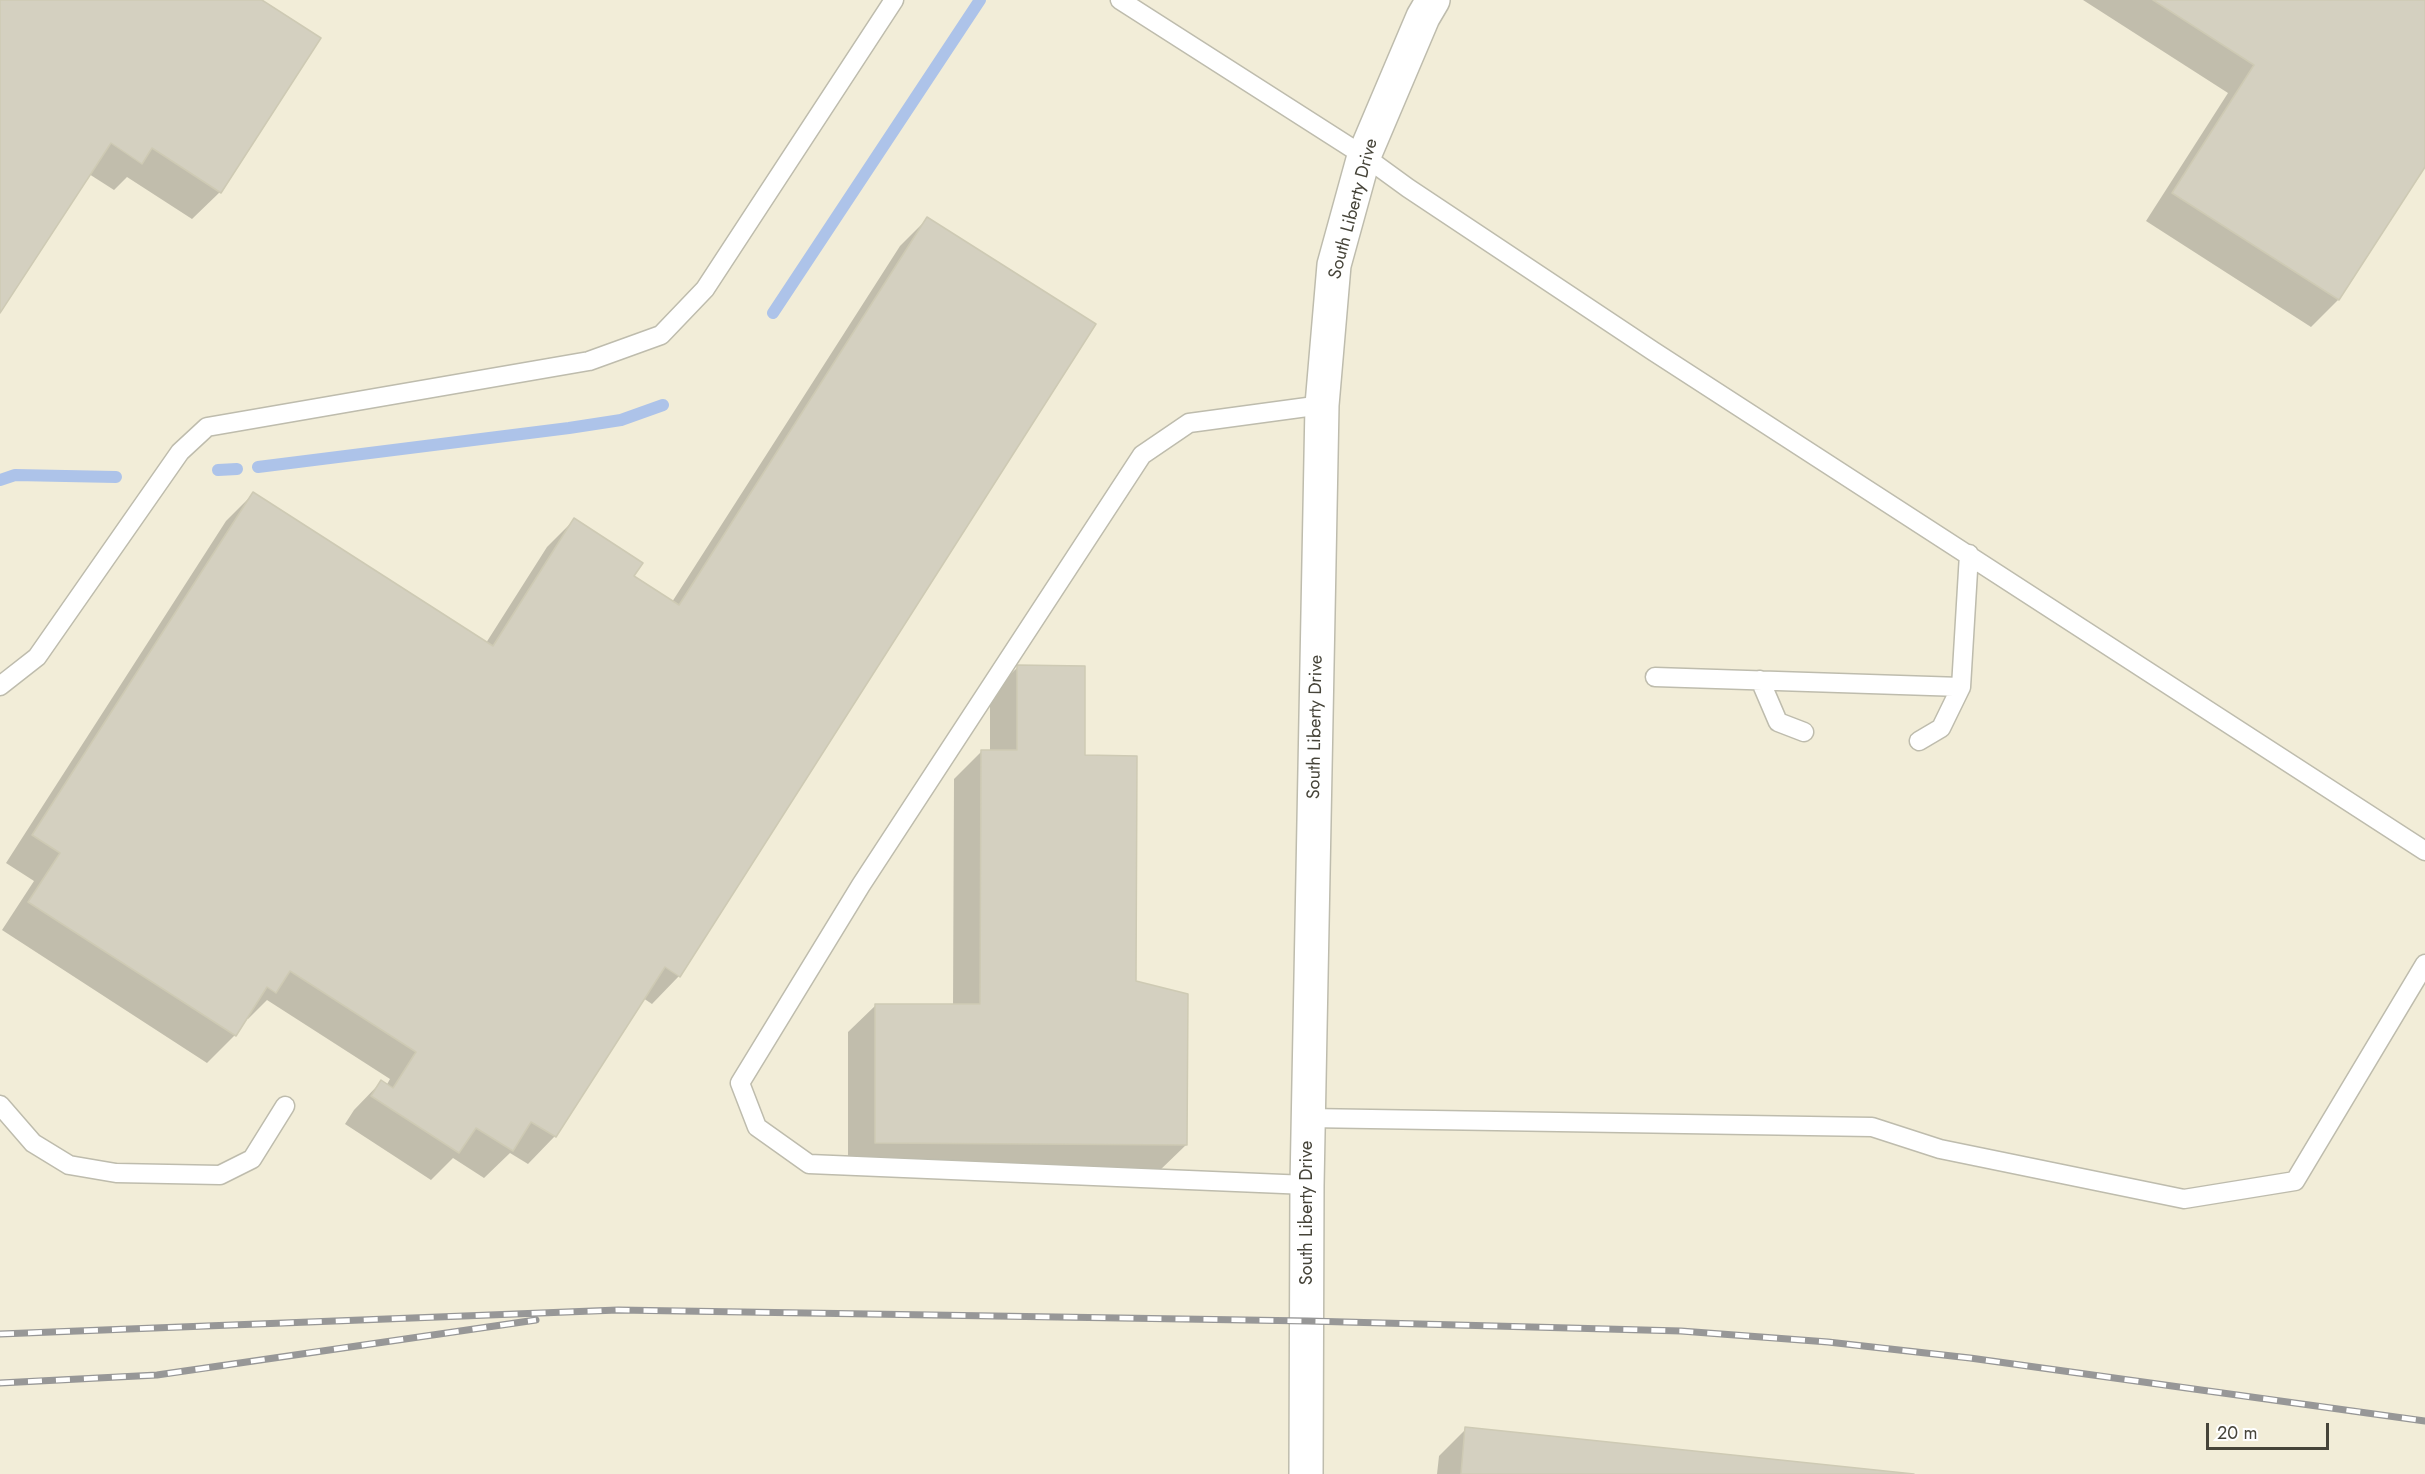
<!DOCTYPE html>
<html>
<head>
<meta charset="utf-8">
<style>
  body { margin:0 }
  #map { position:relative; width:2425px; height:1474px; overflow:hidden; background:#f3f2ea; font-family:Jost,sans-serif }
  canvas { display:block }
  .scale { position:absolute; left:2206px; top:1423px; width:123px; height:27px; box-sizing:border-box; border:3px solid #464439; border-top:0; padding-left:8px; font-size:18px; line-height:21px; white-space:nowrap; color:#464439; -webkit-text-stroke:4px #fff; paint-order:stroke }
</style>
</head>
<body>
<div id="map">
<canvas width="2425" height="1474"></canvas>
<div class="scale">20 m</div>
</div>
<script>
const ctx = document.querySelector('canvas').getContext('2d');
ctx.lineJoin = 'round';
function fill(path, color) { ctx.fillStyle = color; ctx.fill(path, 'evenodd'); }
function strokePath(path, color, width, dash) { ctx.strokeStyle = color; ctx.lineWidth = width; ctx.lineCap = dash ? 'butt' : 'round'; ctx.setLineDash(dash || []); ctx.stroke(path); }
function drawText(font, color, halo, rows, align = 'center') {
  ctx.font = font + ' Jost,sans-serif'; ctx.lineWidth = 4.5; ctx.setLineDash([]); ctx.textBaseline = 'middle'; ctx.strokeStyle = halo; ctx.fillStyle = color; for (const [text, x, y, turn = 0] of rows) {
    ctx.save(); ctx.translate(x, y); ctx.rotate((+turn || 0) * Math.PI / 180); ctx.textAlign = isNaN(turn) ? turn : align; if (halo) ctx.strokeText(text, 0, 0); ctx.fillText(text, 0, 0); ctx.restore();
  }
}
fill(new Path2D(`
  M0,0h2425v1474h-2425z`), '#f2edd8');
fill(new Path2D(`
  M0,0h259l-39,192 -28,27 -65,-42 -13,13 -25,-16 -89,136z
  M2083,0h342v164l-87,136 -27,27 -165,-106 82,-128z
  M927,219l167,106 -415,651 -27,28 -9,-6 -88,138 -27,28 -18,-11 -26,25 -31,-20 -22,22 -86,-56 9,-14 27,-28 5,4 4,-7 -123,-79 -19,19 -2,-1 -11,17 -28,28 -205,-133 32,-49 -28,-18 220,-342 27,-27 233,149 61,-96 27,-27 58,56 40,26 228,-356z
  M1018,667l66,89 51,226 51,163 -28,27 -310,-2v-138l28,-27 77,1 1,-227 28,-28 8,1v-58z
  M1466,1429l433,45h-462l2,-18z`), '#0003');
strokePath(new Path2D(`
  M773,313l207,-313
  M258,467l311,-39 52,-8 42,-15
  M218,470l19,-1
  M0,480l15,-5 101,2`), '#adc3e9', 12);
const building = new Path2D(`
  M0,0h262l59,38 -100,155 -69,-45 -10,16 -31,-21 -111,170z
  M2153,0h272v167l-86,133 -167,-107 82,-128z
  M927,217l169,107 -416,653 -15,-10 -109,170 -25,-15 -18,29 -37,-23 -17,25 -88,-57 10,-16 12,8 23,-36 -126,-81 -14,22 -9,-6 -31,49 -208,-134 32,-49 -28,-18 221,-343 240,154 81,-128 69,45 -9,13 45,29z
  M1017,665l68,1v89l52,1 -1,225 52,13 -1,151 -312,-2v-139h105l1,-254h36z
  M1465,1427l449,47h-453z`);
fill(building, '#d4d0c0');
strokePath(building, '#cecab4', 1.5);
const service = new Path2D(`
  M1120,0l244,156 44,32 245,163 772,500
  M1655,677l306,10 8,-133
  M1760,680l18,42 26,10
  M0,686l37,-29 143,-205 27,-25 382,-66 72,-26 44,-46 189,-289
  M1919,741l22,-13 20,-41
  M0,1105l33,38 36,22 47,8 104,2 32,-16 33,-53
  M1308,1118l564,9 68,22 244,50 111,-18 130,-217
  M1307,1185l-498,-21 -52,-37 -17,-44 121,-198 281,-430 47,-32 133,-18`);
const minor = new Path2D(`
  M1306,1474l1,-289 15,-780 12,-140 30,-109 59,-139 10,-17`);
strokePath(service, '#bebcad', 21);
strokePath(minor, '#bebcad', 36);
strokePath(service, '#fff', 18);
strokePath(minor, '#fff', 33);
const rail = new Path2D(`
  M0,1334l618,-24 690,11 373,10 147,11 142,16 455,63
  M0,1383l157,-8 379,-55`);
strokePath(rail, '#979797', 7);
strokePath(rail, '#fff', 4.5, [14]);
drawText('18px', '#464439', '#fff', [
  ["South Liberty Drive",1354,209,-75],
  ["South Liberty Drive",1316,727,-89],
  ["South Liberty Drive",1308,1213,-90]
]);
</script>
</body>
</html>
